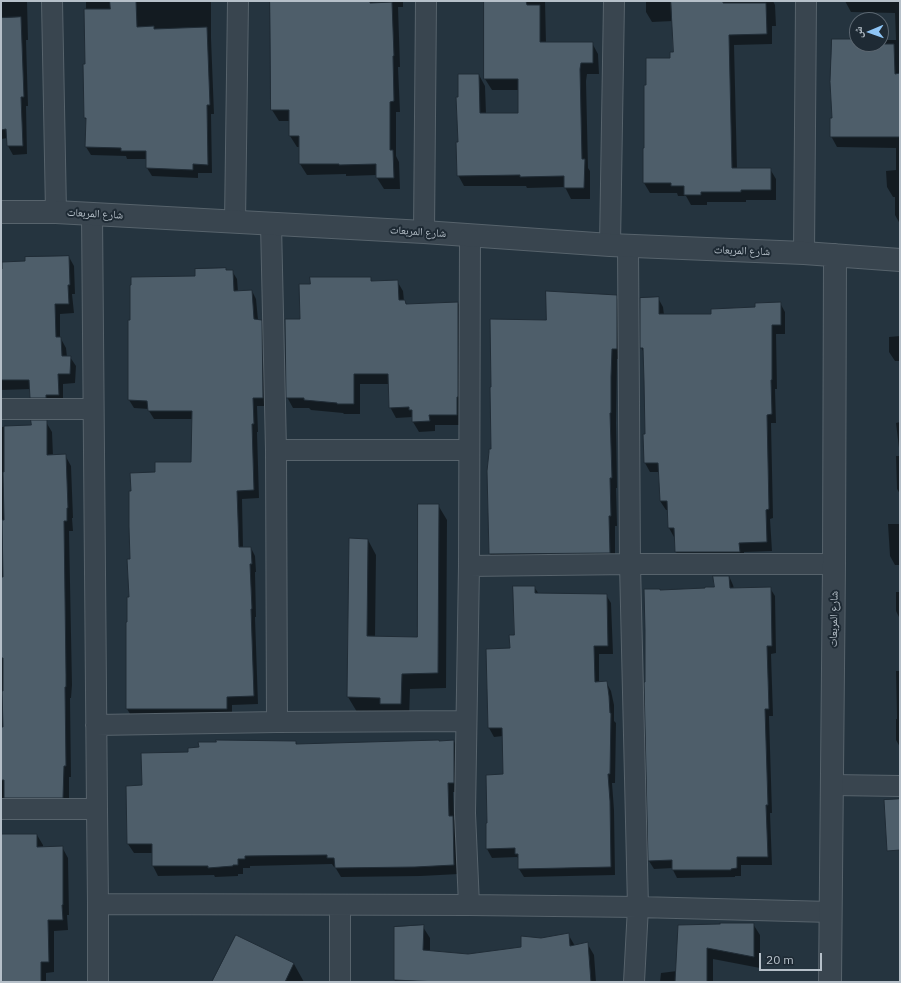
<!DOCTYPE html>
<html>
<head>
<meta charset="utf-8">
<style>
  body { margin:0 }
  #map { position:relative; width:901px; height:983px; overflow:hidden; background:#25343f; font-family:"IBM Plex Sans","Noto Naskh Arabic",sans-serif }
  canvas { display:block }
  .frame { position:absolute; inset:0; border:2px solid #b6c0c9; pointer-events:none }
  .north { position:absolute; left:849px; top:12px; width:40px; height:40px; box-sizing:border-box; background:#1e2a34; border:1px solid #5b6670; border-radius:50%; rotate:268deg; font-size:11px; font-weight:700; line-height:16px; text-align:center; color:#b6c0c9 }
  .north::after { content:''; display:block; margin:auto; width:14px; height:18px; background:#8ec5f6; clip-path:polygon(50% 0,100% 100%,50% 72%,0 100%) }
  .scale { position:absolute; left:759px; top:953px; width:63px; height:18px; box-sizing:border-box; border:2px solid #b6c0c9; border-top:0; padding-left:5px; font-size:12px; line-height:14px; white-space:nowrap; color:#b6c0c9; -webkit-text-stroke:3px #1e2a34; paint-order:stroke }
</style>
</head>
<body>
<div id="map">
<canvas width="901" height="983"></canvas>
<div class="frame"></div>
<div class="north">ش</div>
<div class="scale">20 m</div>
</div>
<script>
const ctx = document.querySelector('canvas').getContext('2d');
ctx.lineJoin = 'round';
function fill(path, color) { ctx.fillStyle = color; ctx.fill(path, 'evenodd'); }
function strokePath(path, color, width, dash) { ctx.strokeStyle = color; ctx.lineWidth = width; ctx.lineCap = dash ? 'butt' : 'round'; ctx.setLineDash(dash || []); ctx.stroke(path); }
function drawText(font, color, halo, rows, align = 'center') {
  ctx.font = font + ' "IBM Plex Sans","Noto Naskh Arabic",sans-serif'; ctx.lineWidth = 4; ctx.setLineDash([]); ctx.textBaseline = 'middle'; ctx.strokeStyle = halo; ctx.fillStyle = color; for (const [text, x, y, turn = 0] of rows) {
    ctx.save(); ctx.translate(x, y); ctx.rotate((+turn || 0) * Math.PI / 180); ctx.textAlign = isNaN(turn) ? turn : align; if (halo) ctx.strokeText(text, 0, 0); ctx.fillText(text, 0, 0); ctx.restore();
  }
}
fill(new Path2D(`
  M1,1h26l1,39h-2l2,66h-2l1,48 -14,1 -5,-9v-8l-7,1z
  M86,1h125v37l3,76h-3l1,59h-14v5l-46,-2 -5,-8v-9h-20l-1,-3 -35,-1 -5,-8 1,-26 -2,-3 -1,-53h2z
  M271,1h132v6h-5l2,60h-2l2,45h-4v44l3,6 1,27h-16l-7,-11v-3l-31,1v-2l-39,1 -7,-11v-17h-3l-7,-11v-15h-11l-7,-11z
  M485,1h60l1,42h46l6,11 1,20h-12l-1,7 2,87 2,3v28h-19l-6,-12 -38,1 -1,-2h-62l-6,-11 1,-32 20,-68 6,11 1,28h33v-24h-27l-7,-11z
  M646,1h127l2,4 1,21h-4v18l-38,1 3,124h33l6,10v21h-30v2h-39v3h-16l-5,-9h-8l-1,-3h-27l-6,-10 27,-124 3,-6 -1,-32 -21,1 -6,-10z
  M845,1h55v223l-5,-9v-18h-2l-6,-10 -1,-16 10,-1v-22l-59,-1 -6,-11 2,-17 24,-79v4h24v-4h15l-1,-27 -44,-1z
  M69,257l5,9 1,28h-3l2,19 -14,1v23l6,11 1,9h3l6,9 -1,17 -12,1v20l-27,3 -5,-10v-8l-30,1v-120l25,-8z
  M226,269l1,2h5l5,8 1,13 14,-1 4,8 2,21h3l5,8 2,78h-11l1,26h-1l2,66 -17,1 1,49h8l4,8 1,16h-1l1,45h-1l3,87 -26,1v12h-100l-5,-8 1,-86 3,-63 61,-97 1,-44h-39l-5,-8v-2l-15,-1 -5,-8v-79h2l65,-44z
  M370,278l2,4 25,-1 6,10 1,10h1l2,4 51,-2 6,11 -1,111h-28v6l-16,1 -6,-10v-5l-17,1 -6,-11 -1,-23h-29v30h-16l-1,-1 -32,-3 -2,-2h-16l-6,-11 14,-77z
  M616,296l6,11 1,52h-6l-1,64 1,65h-1l1,38h-2v37l-119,1 -6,-10 2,-104 55,-129z
  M658,298l5,9 1,8h48l44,-7 24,-5 5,9v22h-9l1,55h-2l1,34h-5l2,95 -3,1 2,32 -28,1v9h-63l-5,-9v-15h-2l-5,-9 -1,-18h-2l-6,-9 -1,-29h-9l-5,-9 1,-28 -2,-82 -3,-6z
  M900,336v25h-5l-6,-9v-15z
  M46,422l6,10 1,24 12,-1 6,11 2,52h-1l1,13h-4l3,154 -1,13h-1l1,79h-2v31l-68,2v-383l31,-1z
  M900,422v72l-3,-5 -1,-33h4l-4,-33z
  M438,505l9,15 -1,168 -36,1 -1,30 -52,-7 -9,-15 20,-157 8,15 -1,82 43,1z
  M888,524h12v41h-5l-5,-9z
  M729,576l4,9 1,4 36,-1 5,8 1,57 -5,1 2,62h-4l3,97h-2l2,52h-31v11h-6v1l-58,1 -4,-8v-2l-19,1 -5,-8 11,-270 55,-3z
  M534,587l5,7 67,1 5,8 2,51h-14v29l7,-1 5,9 3,14v16l2,2 -1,60h-3l2,27 1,65 -91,2 -5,-8v-10l-2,-2 -25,1 -5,-9 17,-74 -1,-39 -9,1 -5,-9 26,-92z
  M896,592h4v27l-4,-8z
  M896,671h4v76l-4,-7v-21h1z
  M454,741l5,10v41h-6l1,27 4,7 1,48 -38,2 -80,1 -6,-10h-1l-2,-3 -82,2v2h-7v6h-5v2l-23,1 -1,-2 -56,1 -5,-10v-13h-19l-6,-9 16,-58 45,-33 107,-11 1,3z
  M1,835h36l6,10v3l19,-1 6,11 1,57h-2l1,15 -14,1v41l-8,1v9h-45z
  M753,924l7,11v33l-47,-9v23h-53l1,-9 16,-2 2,-45z
  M395,927h28l7,11v14l38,3 54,-7 19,-9 27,-5 7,12 12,-3 7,12 2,27h-201z
  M237,936l57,28 10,18h-91z`), '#0007');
const building = new Path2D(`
  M110,1h26l1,26 17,-1v3l53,-2 3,78h-3l1,60 -15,-1v6l-47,-2v-17h-25v-3l-36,-1 1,-29h-2l-1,-54h2l-1,-55h26z
  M270,1h100v2l22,-1 2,54h-1l1,45 -4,1v48h3l1,28h-18v-14l-37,1v-1h-40v-28h-10v-26h-18z
  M484,1h42l1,4h13v37h53v21h-12l-1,6 2,90h3l-1,29h-20v-12l-44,1v-2l-63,1 -1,-34h2l-2,-45h2v-23h21l1,39h38v-34h-34z
  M671,1h52v2h43l1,31 -38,1 3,133h39v22h-30v2h-40v3h-17v-9h-13v-3h-28v-35h1v-63h2v-27h24v-6h3z
  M21,17l3,80h-3l2,49h-16l-1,-17 -5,1v-112z
  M832,39h25v5h37l1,30 5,-1v64h-70v-19h2l-2,-36z
  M69,256l1,29h-2l1,19h-14l1,33h5l1,19h9l-1,18h-12l1,21h-13v3h-16l-1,-18h-28v-111h1v-7l23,-1v-4z
  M226,268v2h7l1,21 18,-1 2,29 8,1 1,78h-10l1,26h-2l2,66 -17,1 2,56h12l1,17h-2l2,45h-1l3,87 -27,1v12h-101v-87h1v-25h2l-2,-38h3l-1,-32v-36h2l-1,-18 25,-1v-10h36l1,-51h-44l-1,-10 -19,-1v-80h2v-35h1v-8l64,-1v-7z
  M310,277h61v4l27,-1 1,20h6l1,4 52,-2v95h-1v18h-28l1,6 -18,1v-12h-3v-3l-20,1 -1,-34h-34v30h-17v-1l-33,-3v-2h-18l-1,-79h15l-1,-35h11z
  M546,291l71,4v54h-5l-1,28v36h-1l2,65h-2l1,38h-2l1,37 -121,1 -2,-83 2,-19v-3h2l-1,-62h1l-1,-68 56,1z
  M659,297v17h52v-5l44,-2v-4l26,-1v23h-9v55h-1l1,34 -5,1 2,94 -3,1 1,32 -28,1 1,9h-65l-1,-24h-6l-1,-27h-7l-2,-38h-14l-1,-29h2l-1,-53 -1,-33h-3v-50z
  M31,420h16v35l19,-1 2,54h-1v13h-3l2,153v13h-1l1,79h-2l-1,32h-59v-18h-3v-53h2l-1,-36h1v-33h-2v-81h2l-1,-57h2l-1,-48h1v-46l27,-1z
  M418,504h21l-1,169 -36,1 -1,30h-21v-6l-33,-1 2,-159 19,1 -1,97 50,1z
  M713,576h16l1,12 41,-1 1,59h-5l2,63h-4l3,96h-2l2,52h-31v11l-6,1v1h-59v-10l-24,1 -4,-179h1v-51l-1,-42h16v1l45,-2v-1h9z
  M513,586h22v7l72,1 1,52h-14l1,36 12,-1 2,15 1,17h1l-1,61h-2l2,27 1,66 -93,2v-15h-3v-6l-29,1v-26h1l-1,-48 17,-1 -1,-46h-14l-2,-79 24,-1 -1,-13h5z
  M216,740l80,1v3l143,-4v1l15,-1v43h-6l1,33h4l1,49 -39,2 -80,1 -1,-10h-7v-3l-82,1v3h-7v6h-5v1l-25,2v-2h-56v-22h-25l-1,-58 16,-1 -1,-32 47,-1v-4l11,-1 -1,-5h18z
  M900,799v51l-13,1 -3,-51z
  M1,834h36v13l26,-1v59h-1l1,15h-15l1,42h-8v20h-39z
  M720,923h34v34l-47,-9v34h-32l3,-57 42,-1z
  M424,925l-1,25 45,4 53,-7v-11l20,2 28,-5 1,13 18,-4 3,40h-152l-45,-2v-53z
  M236,935l58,28 -9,19h-73z`);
fill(building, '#4e5e6a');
strokePath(building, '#202c36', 1);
const minor = new Path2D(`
  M52,1l4,211
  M92,214l5,595 1,95v78
  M235,222l3,-221
  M271,224l5,226 1,272
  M424,232l2,-231
  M610,245l4,-244
  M628,246l2,318 8,343 -4,75
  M804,253l2,-252
  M1,409h92
  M276,450h193
  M469,566l161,-2h204
  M96,725l181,-3 189,-1
  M832,785l68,1
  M1,809h96
  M98,904l371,1 169,2 193,5
  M469,905l-4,-92 4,-247 1,-330
  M340,982v-77`);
const tertiary = new Path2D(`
  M1,212h55l368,20 186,13 194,8 96,7
  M830,982l4,-418 1,-309`);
strokePath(minor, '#57636c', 22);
strokePath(tertiary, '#57636c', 24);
strokePath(minor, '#39454f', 20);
strokePath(tertiary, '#39454f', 22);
drawText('11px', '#b6c0c9', '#1e2a34', [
  ["شارع المربعات",95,214,3],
  ["شارع المربعات",418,232,4],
  ["شارع المربعات",742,251,2],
  ["شارع المربعات",834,619,-89]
]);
</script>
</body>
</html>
